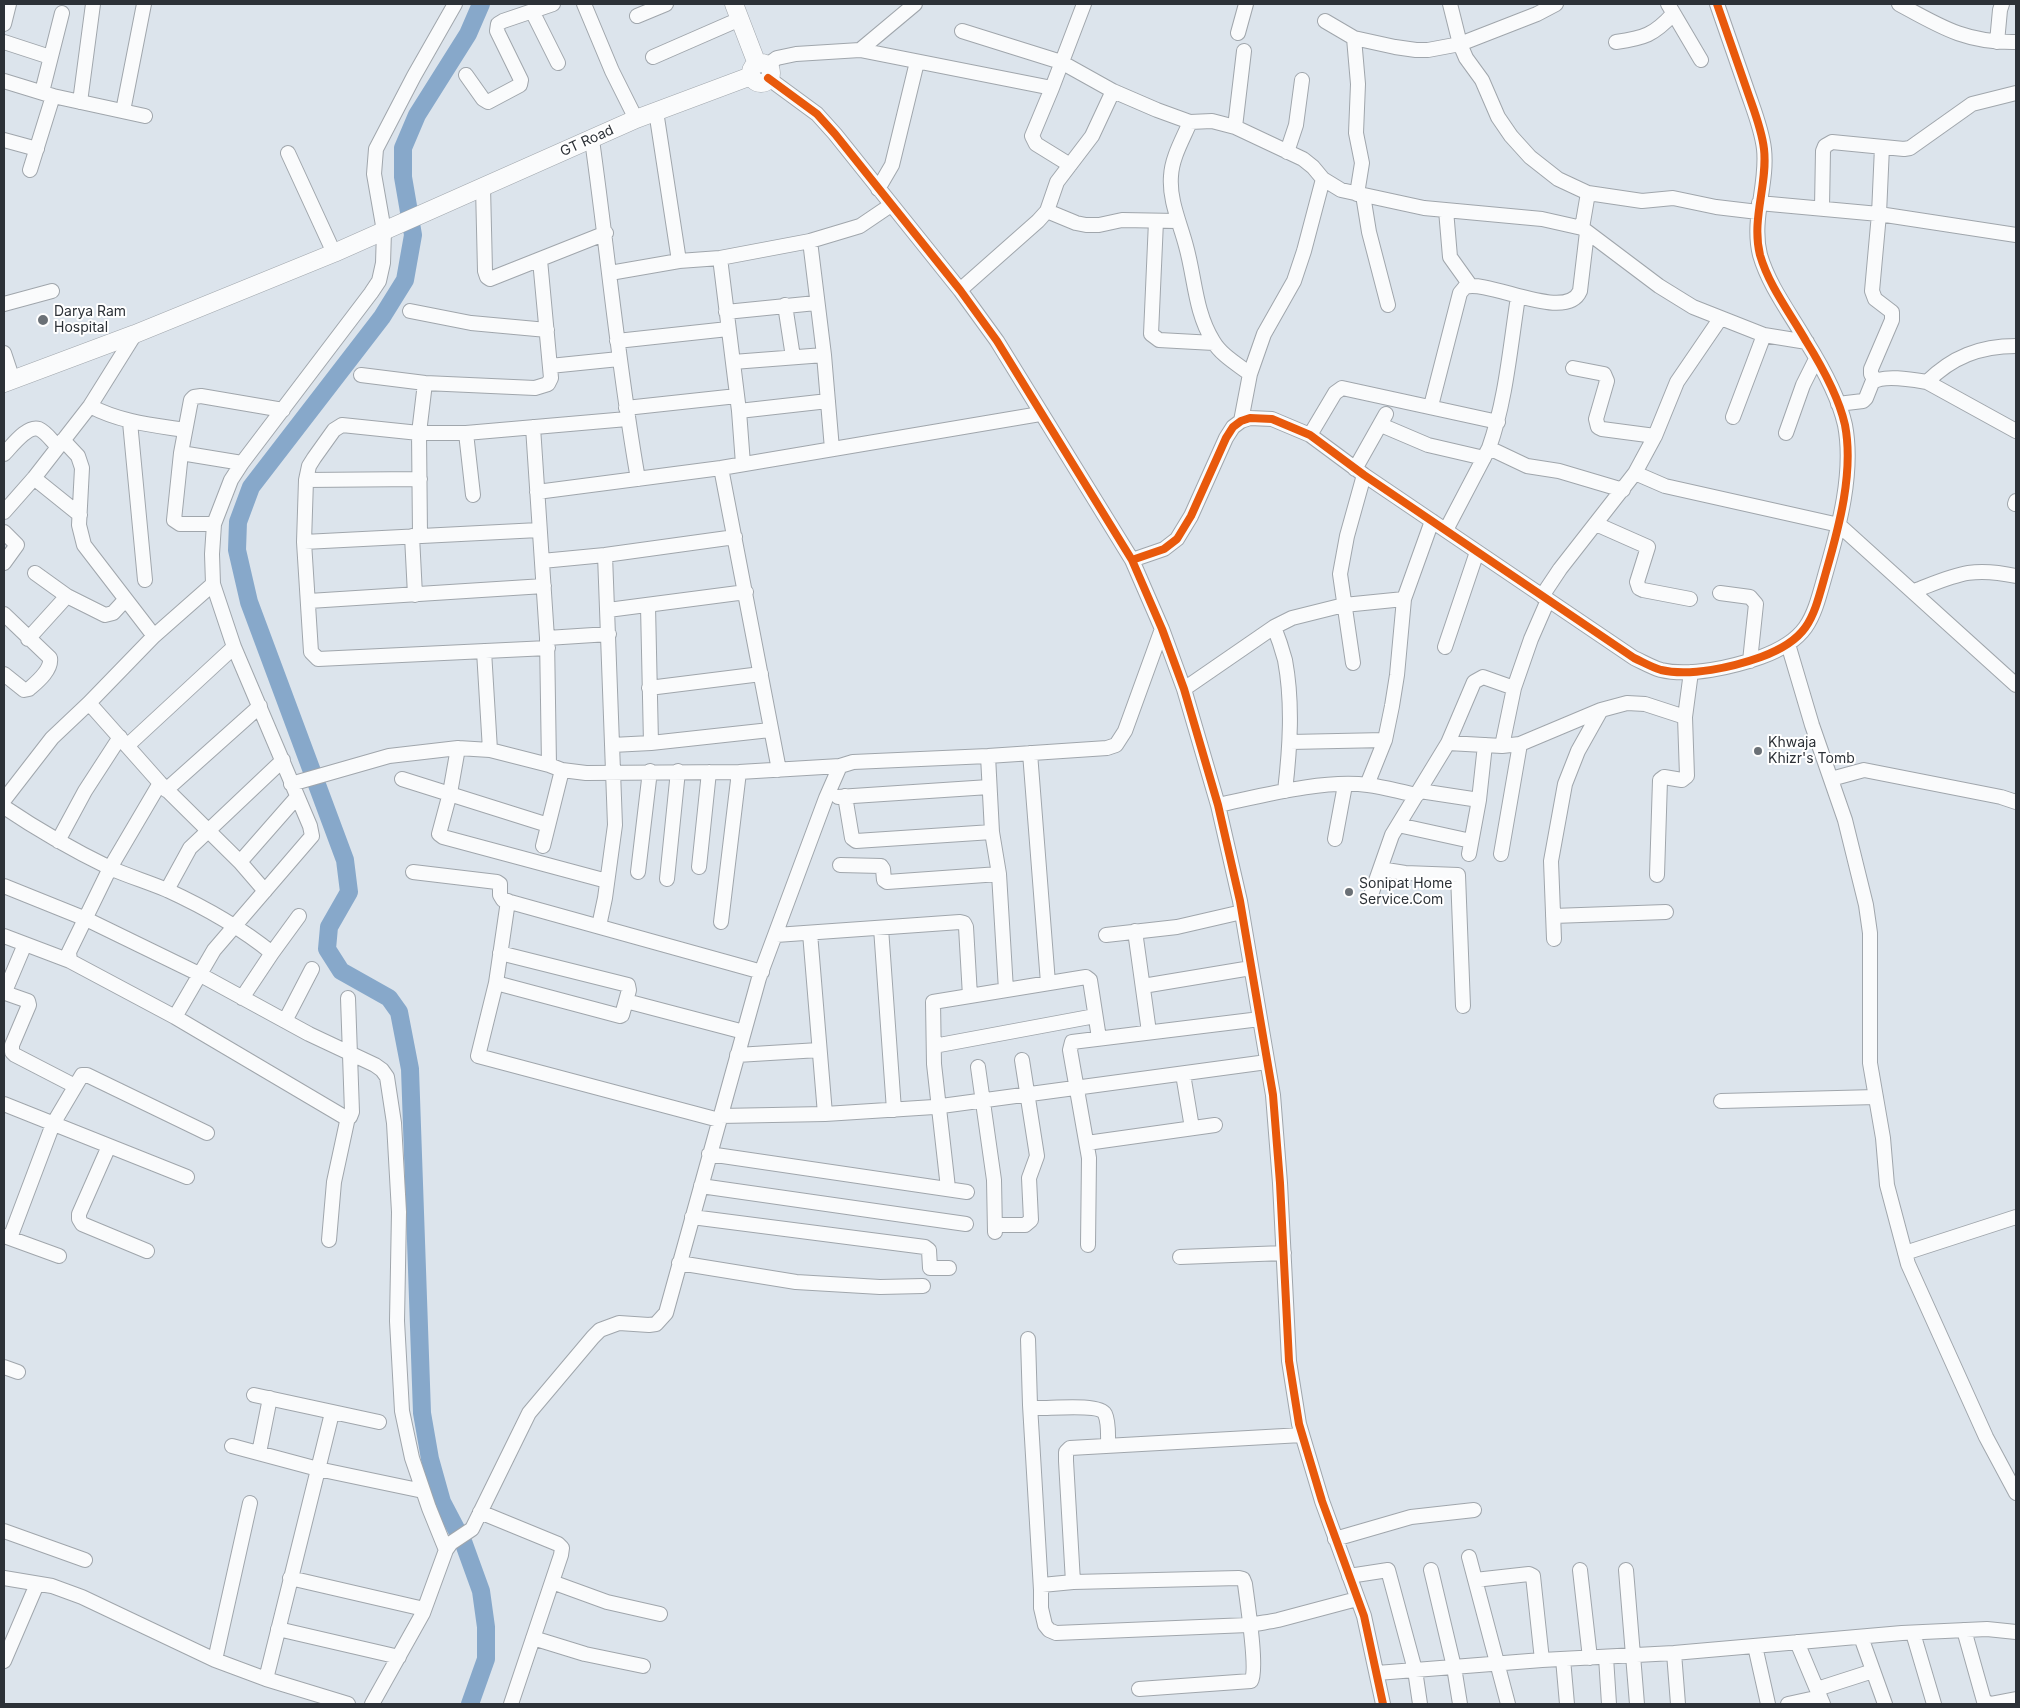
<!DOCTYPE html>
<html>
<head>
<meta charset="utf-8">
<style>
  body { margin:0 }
  #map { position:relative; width:2020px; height:1708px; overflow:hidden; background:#dce4ec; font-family:Inter,sans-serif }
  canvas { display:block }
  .frame { position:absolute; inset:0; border:5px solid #2c3137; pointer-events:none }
</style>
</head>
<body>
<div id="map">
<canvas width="2020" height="1708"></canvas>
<div class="frame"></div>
</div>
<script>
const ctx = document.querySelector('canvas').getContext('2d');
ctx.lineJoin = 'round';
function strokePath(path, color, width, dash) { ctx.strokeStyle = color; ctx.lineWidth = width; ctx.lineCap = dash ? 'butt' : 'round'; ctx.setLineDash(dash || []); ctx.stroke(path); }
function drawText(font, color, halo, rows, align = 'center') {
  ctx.font = font + ' Inter,sans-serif'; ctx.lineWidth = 4; ctx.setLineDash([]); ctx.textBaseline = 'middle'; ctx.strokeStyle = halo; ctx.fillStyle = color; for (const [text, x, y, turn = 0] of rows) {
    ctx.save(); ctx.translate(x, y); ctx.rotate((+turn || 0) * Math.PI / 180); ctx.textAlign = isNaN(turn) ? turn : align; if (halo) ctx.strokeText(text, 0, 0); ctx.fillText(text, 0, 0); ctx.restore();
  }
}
strokePath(new Path2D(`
  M470,1704l16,-45v-32l-5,-36 -17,-47 -22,-42 -12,-43 -8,-46 -12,-344 -11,-57 -10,-14 -48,-27 -14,-22 2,-22 20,-35 -4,-32 -96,-258 -12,-52 1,-28 13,-35 131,-170 23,-37 8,-45 -10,-58v-29l14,-33 51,-81 13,-30`), '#87a8ca', 18);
const minor = new Path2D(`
  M584,4l28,67 24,48
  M1450,4l10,40 6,14 16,22 16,37 13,19 19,21 28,22 30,14 54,8 31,-3 43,9 42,5
  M1668,4l33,56
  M1899,4c42,23 67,39 117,38
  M532,11l26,52
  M637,16l29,-12
  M1325,21l29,17 41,9 21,3h12l32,-6 77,-30 19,-10
  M4,24l5,-20
  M962,31l99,31 52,29 44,19 33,12 22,-1 23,6 68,32 10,8 10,12 18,11 83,18 118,11 40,9 77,58 34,21 71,28 43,7
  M1238,33l8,-29
  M1354,38l4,46 -2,49 6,30 -5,31
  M4,42l46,15
  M1616,42c28,-4 38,-7 57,-28
  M1997,42l3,-32 2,-6
  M860,50l55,-46
  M653,57l87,-38
  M766,66l11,-8 19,-4 64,-4 192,38
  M466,75l17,24 5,3 32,-17 1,-5 -24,-49 1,-7 5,-3 50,-17
  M768,78l49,36 18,20 125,156 37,51 135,219 30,69 22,60 34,116 22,96 33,194 7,88 9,178 10,63 23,77 42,115 19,88
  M4,81l49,15 92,20
  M42,92l20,-79
  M80,102l13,-98
  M123,111l21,-107
  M656,111l23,150
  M1190,122c-7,17 -18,35 -19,54 -2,24 9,47 15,70 9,32 9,66 27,95 8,14 24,23 37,33
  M1235,127l9,-76
  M4,140l33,9
  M592,140c16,113 26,227 46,339
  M1287,152l9,-27 6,-45
  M288,153l46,100
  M1070,165l-34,-21 -4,-8 20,-48 32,-84
  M30,170l23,-74
  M483,187l2,84 2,6 3,2 116,-46
  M878,189l14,-24 25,-103
  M1363,195l6,37 19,73
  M1759,203l120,11 137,21
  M1822,207l1,-56 2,-5 7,-4 72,7 6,-1 62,-44 44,-11
  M1446,210l4,47 20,28
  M1047,211l29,12 10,2h13l23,-5 55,1
  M1156,221l-5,113 8,6 55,3
  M1582,228l6,-35
  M810,241l14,114 8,94
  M720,258l19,153 4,53
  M610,273l69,-12 41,-3 90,-17 50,-15 31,-21
  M960,290l78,-69 9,-10 10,-29 35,-46 21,-45
  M4,304l48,-13
  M785,305l8,52
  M410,311l61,12 76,7
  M726,312l90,-9
  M617,341l111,-12
  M4,353l9,27
  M733,362l91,-7
  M550,366l69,-7
  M1573,368l31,6 3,7 -11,38 2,8 4,2 53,7
  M361,375l64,8 110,5 13,-4 3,-6 -11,-118
  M1875,380l-4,-6v-5l21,-49v-8l-17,-13 -3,-8 7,-77 3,-67
  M1927,382c25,-25 53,-36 89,-36
  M1838,404l25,-3 3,-3 6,-15c10,-9 43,-3 55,-1l89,49
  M90,406c30,16 62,19 95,24
  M1431,406l29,-113 5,-6c24,-8 101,36 115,4l7,-59
  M626,408l111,-12
  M739,411l89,-10
  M1733,417l31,-82
  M1241,421l9,-47 14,-40 30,-53 10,-30 19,-72
  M130,422l15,158
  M1381,425l47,20 56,13
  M533,427l14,211 2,127
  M466,433l7,62
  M1786,433l17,-48 13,-26
  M1310,435l25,-42 7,-5 156,34
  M63,440l15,16 4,12 -3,57 5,20 70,91
  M1489,448l38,18 32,5 64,19
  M181,453l61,10
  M4,454c8,-8 23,-29 35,-25 7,3 13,12 18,17
  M721,468l58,302
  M1355,469l31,-55
  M1635,473l30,13 174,39 177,160
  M34,478l46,37
  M306,480l114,-1
  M537,492l184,-24 319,-54
  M2015,504l1,-3
  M4,512l30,-34 56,-72 45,-72
  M214,524h-34l-6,-4 7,-67 10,-53 3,-3 7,-1 82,14
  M1596,524l52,23 -11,35 2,6 4,2 47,9
  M1446,530l43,-82c17,-48 21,-100 29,-151
  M4,532l13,13 -13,18
  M420,535l-1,-102 6,-50
  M412,536l3,59
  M304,542l235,-12
  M1132,560l32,-11 13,-10 14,-23 35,-78 7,-11 8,-6 9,-3 22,1 38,16 54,40 270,183c9,4 17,9 27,12 29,7 72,-3 100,-13 49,-18 52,-39 65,-85 13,-45 28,-100 19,-147 -6,-27 -24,-60 -39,-84 -16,-28 -37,-55 -46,-86 -9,-36 8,-71 4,-106 -2,-18 -9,-36 -15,-53 -11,-31 -21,-61 -32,-92
  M542,561l63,-6 130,-18
  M35,573l32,23 38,19 8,-2 12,-13
  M1914,591c42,-16 56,-25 102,-15
  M1720,593l30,4 6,7 -6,57
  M1542,596l18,-27 75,-96 20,-37 22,-54 43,-63
  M309,601l235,-15
  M648,606l3,137
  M608,610l138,-18
  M4,614l46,44c2,12 -13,24 -21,31l-5,1 -20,-16
  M1274,627c4,10 8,22 11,33 8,43 5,88 0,131
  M547,638l62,-4
  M28,639l39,-43
  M1788,644l24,81 33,95 21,85 4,28v130l13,75 4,47 21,79 78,173 30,56
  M1445,647l32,-95
  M548,648l-230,11 -7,-7 -7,-110 2,-62 3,-14 5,-8 20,-28 8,-5 77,8h47l161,-14
  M484,651l6,99
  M1353,663l-13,-89 7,-38 17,-61
  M649,688l112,-14
  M1184,689l90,-62 18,-9 52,-13 60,-6
  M89,703l71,80 80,79 25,29
  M1290,742l95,-2
  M1448,743l54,3 18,-2 81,-34 26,-7 18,1 40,13
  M612,745l39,-2 119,-13
  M127,746l107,-99
  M1502,746l12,-58 17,-49 17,-39
  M458,748l-8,45 -11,41 4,3 164,44
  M1030,753l18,230
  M988,756l4,76 7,42 7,116
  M402,779l146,46
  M1831,779l33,-9 137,27 15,5
  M160,783l-50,85 -41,84 1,9 105,56 171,101 4,-1 2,-5 -4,-114
  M291,784l98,-28 69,-8 32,2 59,15 13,5 24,3 153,-1 101,-6
  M1367,785l18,-45 7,-34 5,-31 7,-76 28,-78
  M166,790l94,-84
  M1420,791l59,9
  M845,796l7,42 4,3 136,-9
  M838,797l151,-10
  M4,800l48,-62 37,-35 65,-67 59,-52
  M1218,805c43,-9 106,-26 150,-20 16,2 33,7 49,10
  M4,807c34,23 69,43 106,61 18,8 38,14 57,22 37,17 73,37 105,63
  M1398,825l73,16
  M1335,839l10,-54
  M58,841l27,-50 35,-54
  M543,846l19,-76
  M1469,854l10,-54 6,-55
  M1501,854l19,-110
  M240,862l57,-65
  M840,865l41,1 2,3 1,11 3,2 112,-8
  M699,867l10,-95
  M1380,869l25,4 53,2 5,131
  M413,872l84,10 3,2v11l3,5 259,72
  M638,872l12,-101
  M1657,875l3,-95 4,-3 18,3 5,-4 -2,-59 6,-45
  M667,879l11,-108
  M4,886l82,33 113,55 110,60 66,31 7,5 5,7 7,46 5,89 -2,109 5,90 10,47 17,50 17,42
  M167,890l23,-42 93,-88
  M1372,892l20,-57 56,-92 26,-61 9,-5 31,11
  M508,901l-12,82 -18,73 241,64
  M1553,916l113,-4
  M721,922l18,-150
  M599,926l6,-28 10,-73 -10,-270
  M881,928l13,182
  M1135,931l14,101
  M810,933l15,181
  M776,935l184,-13 4,1 2,4 4,69
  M1106,935l71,-8 65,-15
  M4,936l66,25
  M1554,939l-3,-78 14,-77 13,-33 23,-41
  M25,944l-19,45 2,5 20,7 1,4 -17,40v7l3,3 60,31
  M496,983l124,33 2,-1 7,-25 -1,-5 -128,-32
  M1143,986l108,-18
  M242,998l30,-45 27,-37
  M626,1001l118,31
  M175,1017l39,-67 98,-114 -2,-10 -76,-179 -21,-63 -1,-30 2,-30 17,-44 11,-17 129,-170 8,-12 4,-18 1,-32 -10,-57 2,-25 38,-73 41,-72
  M285,1021l27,-52
  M934,1046l161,-30
  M737,1055l82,-5
  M978,1067l16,113 1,52
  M1183,1074l9,54
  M1721,1101l155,-4
  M4,1104l183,73
  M720,1116l105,-2 109,-7 333,-45
  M1087,1143l128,-18
  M109,1146l-30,68v5l3,5 65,27
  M709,1154l258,38
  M701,1186l265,38
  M948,1188l-14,-124 -1,-62 153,-25 4,3 9,58
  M692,1217l233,30 4,3 1,18h19
  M995,1225h30l6,-5 -2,-42 8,-22 -15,-96
  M4,1236l55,20
  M10,1238l43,-114 29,-49h5l120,58
  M329,1240l5,-58 14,-65
  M1088,1245l1,-87 -19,-108 2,-8 188,-23
  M1905,1253l111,-36
  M1180,1257l104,-4
  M679,1263l117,19 84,5 43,-1
  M1028,1339l2,66 4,3c13,1 65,-5 71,6 4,8 3,23 3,32
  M4,1367l14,5
  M254,1395l125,27
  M1030,1405l11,185
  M232,1446l86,23 105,22
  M259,1453l11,-55
  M480,1512l78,32 4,4 -1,7 -50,149
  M4,1531l81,29
  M1335,1539l76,-22 63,-7
  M1469,1557l39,147
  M1431,1570l23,97 6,37
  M1580,1570l10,88
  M1626,1570l11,134
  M1349,1576l39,-6 27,100 5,34
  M4,1578l48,8 30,11 133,63 51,19 82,25
  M290,1578l134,31
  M1475,1580l54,-6 4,2 9,84
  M552,1582l55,20 53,12
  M1073,1582l-7,-121v-9l4,-4 232,-13
  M278,1629l121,28
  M1964,1630l20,71 6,3 26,-5
  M1913,1633l21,71
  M1861,1637l24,67
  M533,1638l52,16 58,12
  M1797,1642l26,62
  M1755,1646l13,58
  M1674,1653l4,51
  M1606,1657l3,47
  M1563,1659l4,45
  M215,1660l35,-157
  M4,1661l33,-77
  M1377,1673l165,-13 132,-7 228,-20 85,-4 29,3
  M266,1679l66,-266
  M1139,1689l112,-8c7,-10 -4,-81 -6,-97l-2,-5 -4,-1 -166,4 -31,3 -1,4v19l4,17 4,5 7,3 192,-8h2c9,-2 19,-3 28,-5l79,-21
  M1817,1689l56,-18
  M372,1704l51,-91 23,-63 5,-7 21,-14 57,-116 64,-76 7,-7 19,-7 30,2 7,-1 10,-11 93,-335 67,-180 14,-32 13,-4 135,-6 119,-8 9,-3 9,-14 37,-102
  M1788,1704l32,-7`);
const major = new Path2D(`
  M734,4l23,60
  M751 73a10 10 0 1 1 20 0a10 10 0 1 1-20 0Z
  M4,383l131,-49 199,-81 302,-134 115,-43`);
strokePath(minor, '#a0a6ac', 16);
strokePath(major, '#a0a6ac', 19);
strokePath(minor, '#fafbfc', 14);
strokePath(major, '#fafbfc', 18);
strokePath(new Path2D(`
  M768,78l49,36 18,20 125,156 37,51 135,219 30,69 22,60 34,116 22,96 33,194 7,88 9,178 10,63 23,77 42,115 19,88
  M1132,560l32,-11 13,-10 14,-23 35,-78 7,-11 8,-6 9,-3 22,1 38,16 54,40 270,183c9,4 17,9 27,12 29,7 72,-3 100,-13 49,-18 52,-39 65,-85 13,-45 28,-100 19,-147 -6,-27 -24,-60 -39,-84 -16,-28 -37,-55 -46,-86 -9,-36 8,-71 4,-106 -2,-18 -9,-36 -15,-53 -11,-31 -21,-61 -32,-92`), '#e8590c', 8);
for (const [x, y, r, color] of [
  [43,320,6,"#6a7076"],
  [1758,751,5,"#6a7076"],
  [1349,892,5,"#6a7076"]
]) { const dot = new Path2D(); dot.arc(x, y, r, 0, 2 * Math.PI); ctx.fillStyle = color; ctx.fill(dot); strokePath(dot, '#fff', 2); }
drawText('14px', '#2c3137', '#fff', [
  ["GT Road",587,141,-24]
]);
drawText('14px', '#2c3137', '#fff', [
  ["Darya Ram",54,312],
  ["Hospital",54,328],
  ["Khwaja",1768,743],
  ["Khizr's Tomb",1768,759],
  ["Sonipat Home",1359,884],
  ["Service.Com",1359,900]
], 'left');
</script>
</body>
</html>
